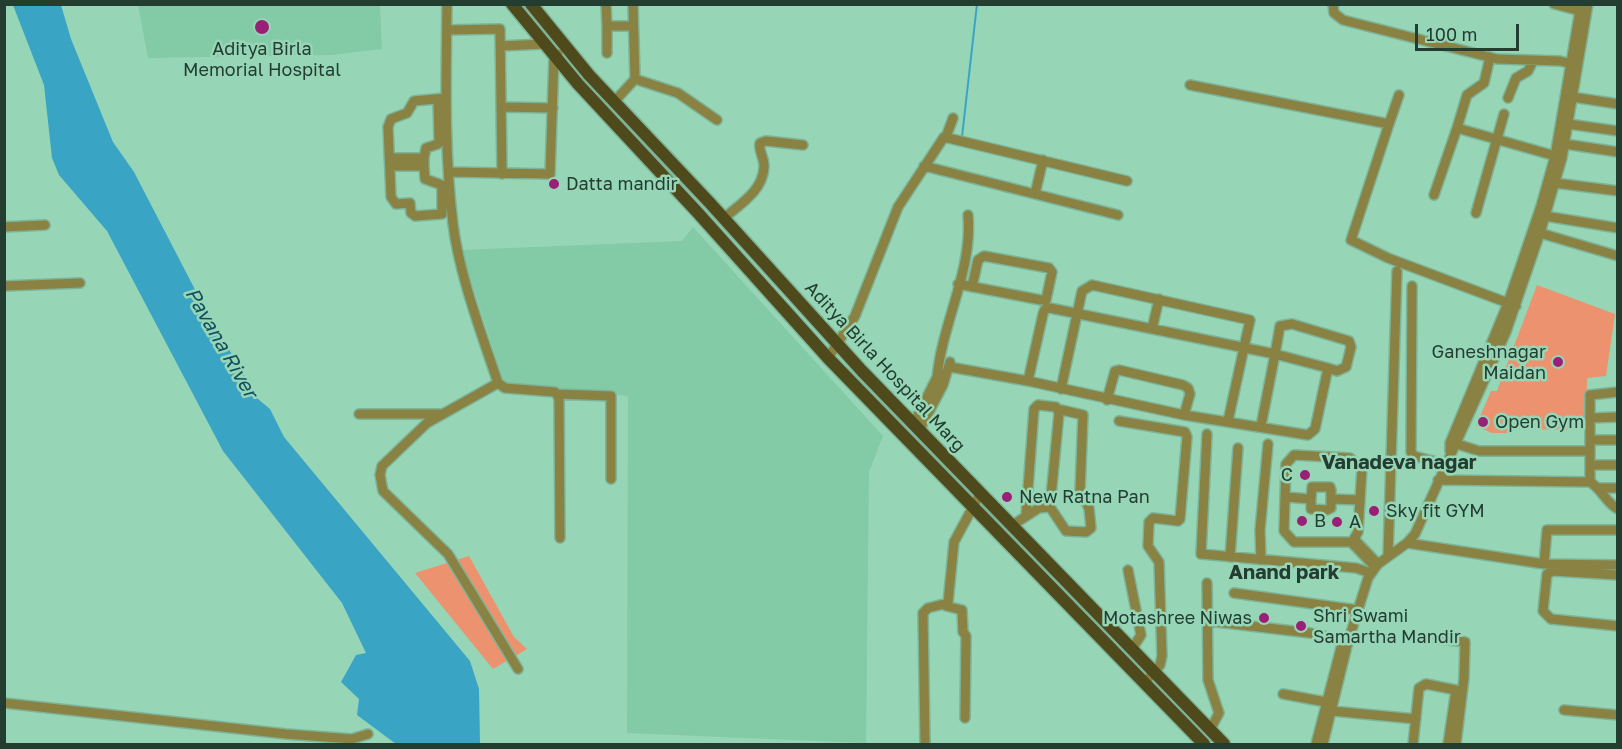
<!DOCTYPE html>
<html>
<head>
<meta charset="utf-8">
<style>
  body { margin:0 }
  #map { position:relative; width:1622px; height:749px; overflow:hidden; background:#96d6b6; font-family:"Golos Text",sans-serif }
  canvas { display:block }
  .frame { position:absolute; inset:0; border:6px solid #233d30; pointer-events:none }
  .scale { position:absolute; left:1415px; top:24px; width:104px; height:27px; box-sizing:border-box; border:3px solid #233d30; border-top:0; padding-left:8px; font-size:18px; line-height:21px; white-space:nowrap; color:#233d30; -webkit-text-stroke:4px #96d6b6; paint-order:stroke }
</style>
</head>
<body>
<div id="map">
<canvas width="1622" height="749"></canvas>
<div class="frame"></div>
<div class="scale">100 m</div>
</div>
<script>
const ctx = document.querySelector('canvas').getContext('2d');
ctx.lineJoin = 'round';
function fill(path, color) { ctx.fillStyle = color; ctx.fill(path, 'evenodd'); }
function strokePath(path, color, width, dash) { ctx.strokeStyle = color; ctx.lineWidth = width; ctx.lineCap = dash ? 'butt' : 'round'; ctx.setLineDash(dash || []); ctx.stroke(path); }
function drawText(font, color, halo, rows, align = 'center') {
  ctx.font = font + ' "Golos Text",sans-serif'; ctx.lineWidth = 5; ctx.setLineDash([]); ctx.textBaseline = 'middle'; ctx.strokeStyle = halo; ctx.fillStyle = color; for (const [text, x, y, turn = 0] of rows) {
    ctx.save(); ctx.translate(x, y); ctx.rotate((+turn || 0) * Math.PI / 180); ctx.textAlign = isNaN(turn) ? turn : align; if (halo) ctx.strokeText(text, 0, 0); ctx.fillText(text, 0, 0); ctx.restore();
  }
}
fill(new Path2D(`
  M138,5h242l2,44 -50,6 -184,3z
  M693,227l190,209 -14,36 -3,271 -239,-10 1,-337 -124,-14 -43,-132 221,-9z`), '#83caa7');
fill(new Path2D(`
  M1537,285l78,29 -9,62 -19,2 -1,52 -73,-1 -5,4h-16l-16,-7 15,-35h6z
  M469,556l45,81 13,12 -34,20 -78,-96z`), '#ec926e');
fill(new Path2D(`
  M13,5h48l10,34 42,103 21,30 68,131 56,96 12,10 14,28 186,224 9,28 1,55h-84l-39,-29 2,-16 -18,-17 15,-27 10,-2 -24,-50 -119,-152 -116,-220 -48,-56 -7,-17 -8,-73z`), '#3aa4c4');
strokePath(new Path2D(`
  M962,137l15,-133`), '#3aa4c4', 2);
const minor = new Path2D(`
  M447,4c-1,74 -3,148 6,220 6,50 29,111 45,159l-71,40 -45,43 -2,9 3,16 65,63 70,115
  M606,4l1,22
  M1333,4l1,9 9,7 154,39 63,2 16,4
  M1554,4l30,8
  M447,30l53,-1 2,145
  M501,46l43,-2
  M607,53v-27h26
  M635,79l43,14 39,27
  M1190,85l199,39 -38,116 37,18 128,48
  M1572,97l46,7
  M1508,98l8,-20 12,-7 5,-10
  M614,102l21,-23 -2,-75
  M501,107l52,1
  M1389,124l10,-29
  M1568,124l50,7
  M1457,128l10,-33 17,-12 6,-26
  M946,137l7,-19
  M1565,144l53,8
  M390,158h34v6
  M424,158l2,-10 12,-4 1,-3 -1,-42
  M390,166h34l1,13 17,6v29l-27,2 -4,-3 -1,-10 -14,1 -5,-7 -3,-70 3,-8 16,-6 7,-12 32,-3
  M924,166l194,49
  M449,172l101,2 4,-117 4,-3
  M1555,183l63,8
  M1035,194l8,-34
  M1434,195l23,-67 102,29
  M1476,213l28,-99
  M1545,216l73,12
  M723,219c17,-15 40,-28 41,-52 1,-9 -6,-15 -4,-24l6,-2 37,4
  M4,227l41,-2
  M1540,233l78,23
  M958,284l83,16h5l6,-28 -3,-4 -65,-12 -6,4 -6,27
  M4,286l76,-3
  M1412,286l-1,166 3,4 30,8
  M1152,329l7,-30
  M828,358l27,-42 43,-109 46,-70 183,44
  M950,367l78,14 15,-67 2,-5 5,-1 225,46 -14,72
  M937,378c5,-55 36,-108 31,-163
  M1028,381l156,34 124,20 7,-6 13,-61 -53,-14 5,-28 12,-2 57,17 2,6 -5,20 -9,4 -9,-3
  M498,383l7,5 50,4 4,6 1,140
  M1061,389l21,-98 10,-6 158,35 -22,101
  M558,394l53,2v83
  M1107,400l8,-29 4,-1 64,15 5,3 2,6 -6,21
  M359,414h81
  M1590,418l28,-1
  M1119,421l66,11 2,5 -7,82 -2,2 -25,-3 -4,4 -1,24 11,16 3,94 -2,9 -15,17
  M913,425l26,-52
  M919,431l24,-46 7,-23
  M1207,434l-6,120 155,14 15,5
  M1591,440h27
  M1457,444l22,7h110
  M1450,451v-8l58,-140 33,-97 14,-50 26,-152
  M1590,465h28
  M1438,480l152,2c12,7 16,21 28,27
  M1590,482v-87l28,-3
  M1599,488h19
  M1285,497l26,2 1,-12h18l1,3v9l29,1
  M1311,499v10l16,1 4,-2v-9
  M1026,515l8,-106 4,-4 18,2 3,6 -9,94 16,24 20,1 5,-4 -2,-20 -9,-16 3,-77 -21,-5
  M1011,526l28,-18 11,-1
  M1407,543l137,21 74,1
  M1388,556l9,-285
  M1230,557l8,-109
  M1261,560l-1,-30 8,-86
  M1544,564l3,-34h71
  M1375,567l-24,-25h-57l-10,-11 2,-67 8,-9 56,3 12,10 -4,64 -4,7 24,25
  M1128,570l13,65 -9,14
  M1618,575l-65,-4 -6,3 -4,37 8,8 67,7
  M1207,583l1,97 11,33 -9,17
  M1234,593l124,17
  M946,606l16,4 1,22 3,4 -1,82
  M1208,621l102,12 38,8
  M1434,638l31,4 -1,36 -8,66
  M1283,694l48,9
  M4,703l282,31 66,5 16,-5
  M1564,710l54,5
  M1332,711l84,8
  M925,743l-2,-130 5,-5 20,-5 6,-61 26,-48
  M1316,744l27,-104
  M1323,744l25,-102 20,-64 10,-14 29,-21 8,-9 91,-202 34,-99 22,-75 26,-154
  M1413,744l6,-56 7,-4 30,6 -8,54`);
const major = new Path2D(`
  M512,4l66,80 120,129 130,145 376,386
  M531,4l58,71 120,127 153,169 362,373`);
strokePath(minor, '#7db499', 12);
strokePath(major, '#7db499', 15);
strokePath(minor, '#8a8242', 9);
strokePath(major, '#4f4a1c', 12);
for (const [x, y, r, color] of [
  [262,27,8,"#9a1f77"],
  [554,184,6,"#9a1f77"],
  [1558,362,6,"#9a1f77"],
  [1483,422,6,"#9a1f77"],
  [1305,475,6,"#9a1f77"],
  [1007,497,6,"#9a1f77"],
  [1374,511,6,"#9a1f77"],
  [1302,521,6,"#9a1f77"],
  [1337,522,6,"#9a1f77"],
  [1264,618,6,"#9a1f77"],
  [1301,626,6,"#9a1f77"]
]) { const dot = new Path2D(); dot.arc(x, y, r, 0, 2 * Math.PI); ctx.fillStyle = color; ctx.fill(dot); strokePath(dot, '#96d6b6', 2); }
drawText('18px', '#233d30', '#96d6b6', [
  ["Aditya Birla",262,49,"center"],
  ["Memorial Hospital",262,70,"center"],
  ["Datta mandir",566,184],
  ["Ganeshnagar",1546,352,"right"],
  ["Maidan",1546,373,"right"],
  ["Open Gym",1495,422],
  ["C",1293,475,"right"],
  ["New Ratna Pan",1019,497],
  ["Sky fit GYM",1386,511],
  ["B",1314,521],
  ["A",1349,522],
  ["Shri Swami",1313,616],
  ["Samartha Mandir",1313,637],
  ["Motashree Niwas",1252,618,"right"]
], 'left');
drawText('18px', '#233d30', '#96d6b6', [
  ["Aditya Birla Hospital Marg",885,367,47]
]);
drawText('italic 20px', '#134e5f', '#96d6b6', [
  ["Pavana River",221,343,60]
]);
drawText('bold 20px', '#233d30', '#96d6b6', [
  ["Vanadeva nagar",1399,463],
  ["Anand park",1284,573]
]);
</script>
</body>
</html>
